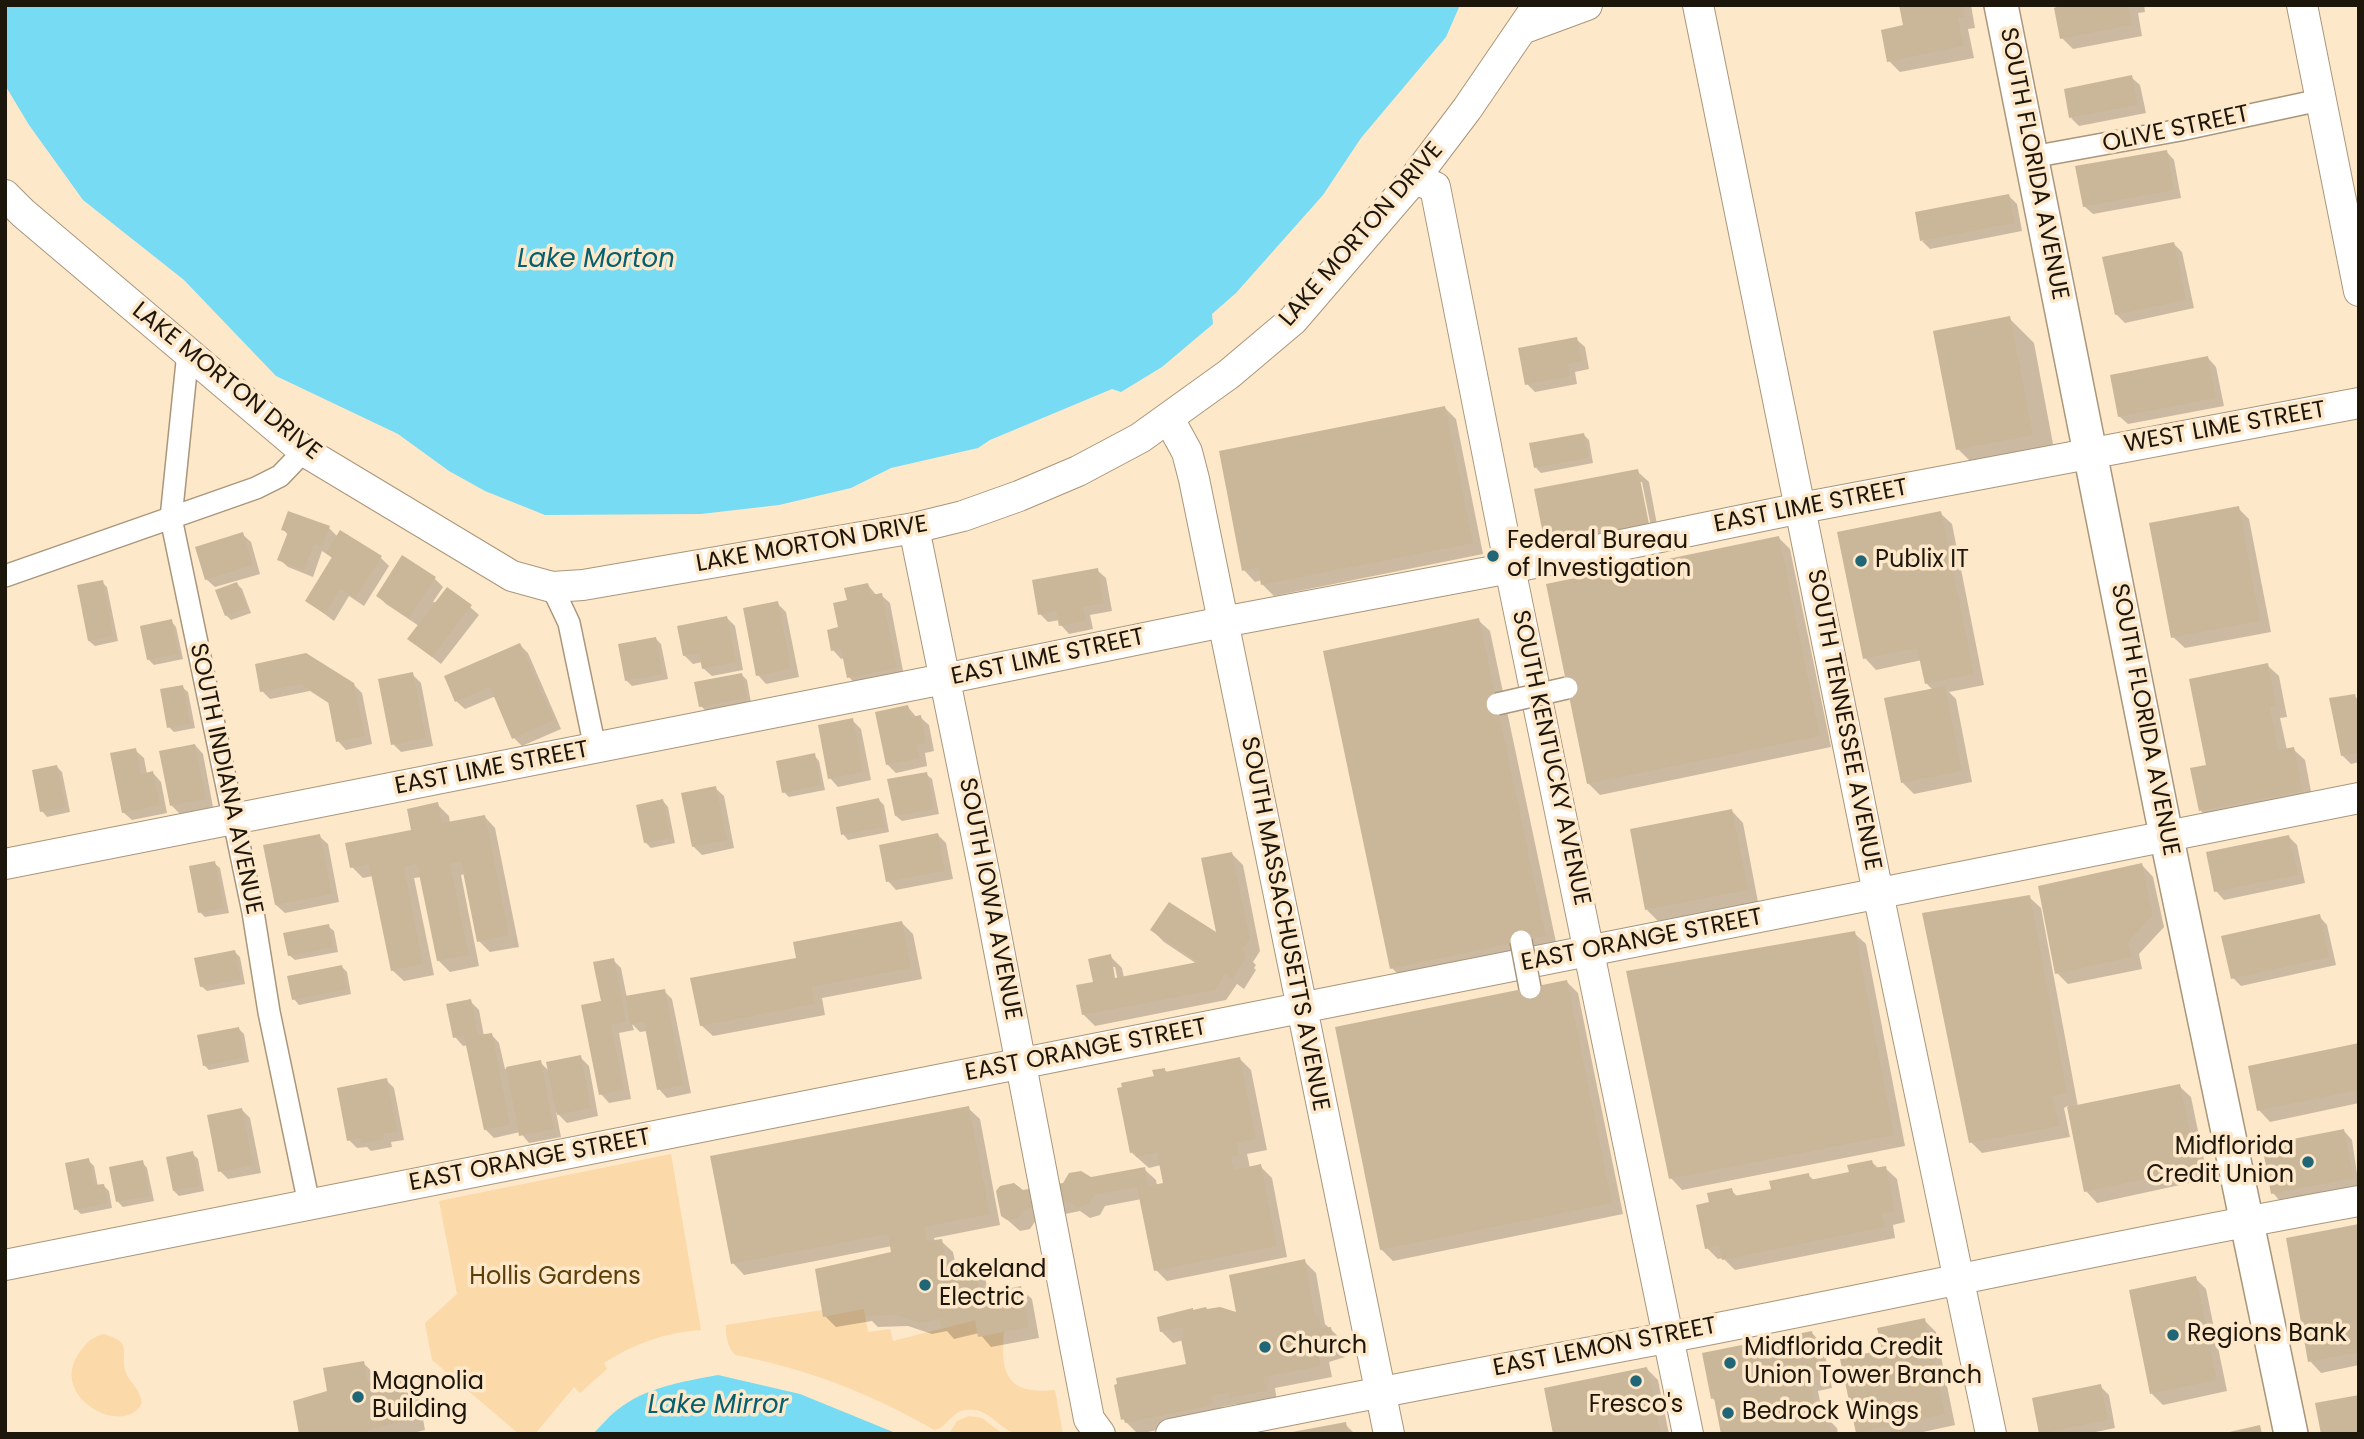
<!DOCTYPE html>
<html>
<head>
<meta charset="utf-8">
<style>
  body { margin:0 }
  #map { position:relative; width:2364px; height:1439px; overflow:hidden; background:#fee8ca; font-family:Poppins,sans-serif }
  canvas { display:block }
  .frame { position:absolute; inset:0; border:7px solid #1d160b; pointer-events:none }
</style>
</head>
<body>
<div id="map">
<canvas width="2364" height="1439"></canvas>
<div class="frame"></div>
</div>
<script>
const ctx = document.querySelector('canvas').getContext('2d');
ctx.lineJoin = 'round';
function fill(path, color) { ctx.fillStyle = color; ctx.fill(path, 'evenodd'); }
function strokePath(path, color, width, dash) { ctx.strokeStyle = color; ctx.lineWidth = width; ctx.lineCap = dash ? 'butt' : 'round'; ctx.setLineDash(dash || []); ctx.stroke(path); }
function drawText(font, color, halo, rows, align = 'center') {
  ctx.font = font + ' Poppins,sans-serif'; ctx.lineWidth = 7; ctx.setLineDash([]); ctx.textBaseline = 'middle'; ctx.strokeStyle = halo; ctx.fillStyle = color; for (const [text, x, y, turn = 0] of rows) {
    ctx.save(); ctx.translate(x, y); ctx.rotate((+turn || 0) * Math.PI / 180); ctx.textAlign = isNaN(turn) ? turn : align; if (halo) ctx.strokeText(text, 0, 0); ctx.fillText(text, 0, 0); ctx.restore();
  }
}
fill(new Path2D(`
  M671,1154l30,176c-35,2 -68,14 -97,33l3,6 -27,24 -6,-6 -39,47h-16l-87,-74 -7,-37 32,-29 -18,-93z
  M864,1309l4,23 22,-3 3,12 82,-21 29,12c-4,42 3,63 51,58l8,44c-12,0 -40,3 -49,-1 -18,-7 -27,-27 -49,-23 -14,2 -18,18 -31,20 -62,-36 -128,-62 -199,-75 -7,-7 -10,-20 -9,-30l96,-15z
  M104,1334c31,9 15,19 22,39 5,12 12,12 16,30 -17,36 -99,-7 -60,-54 6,-8 13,-13 22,-15z
  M969,1416l13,2 21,16h-54l8,-13z`), '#fbd9a8');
fill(new Path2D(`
  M5,5h1455l-14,32 -85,101 -38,57 -87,98 -24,21 1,10 -51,43 -41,25 -9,-3 -122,51 -12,8 -87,20 -40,20 -72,17 -78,9 -156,1 -60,-24 -36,-20 -51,-37 -122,-58 -92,-96 -101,-80 -54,-75 -24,-40z
  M718,1375l82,19 98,40h-305c8,-8 15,-17 24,-24 29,-23 65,-28 101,-35z`), '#76dbf3');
fill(new Path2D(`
  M1901,5h70l4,23 -7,1 6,29 -74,14 -11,-11 16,-34z
  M2063,5h81l1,7 -7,1 4,23 -69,13 -11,-11z
  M2131,77l9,8 6,28 -67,13 -8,-8z
  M2166,151l8,9 7,38 -88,16 -9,-8z
  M2009,196l8,8 5,27 -92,18 -8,-8z
  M2173,243l9,9 12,56 -69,15 -9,-9z
  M2009,318l25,25 22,117 -73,14 -25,-25z
  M1576,339l9,8 4,22 -14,3 2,12 -42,8 -8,-8z
  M2208,358l8,9 8,39 -96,18 -9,-8z
  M1445,408l11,11 27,135 -209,42 -11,-11 -1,-5 -7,2 -11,-12z
  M1584,435l5,5 4,23 -52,10 -5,-5z
  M1637,471l12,11 10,53 -101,20 -12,-12zM1639,482h3l10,50 -4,1z
  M2238,508l11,11 22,113 -86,16 -12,-11z
  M1940,513l12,11 32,161 -35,7 7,7 16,83 -58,12 -12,-12 31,-92 -7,-7 -4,-23 -46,10 -11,-12z
  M329,528l9,9 43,21 8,8 -25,40 -15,-10 -15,25 -27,-20 27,-42 -12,-8 -9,26 -25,-10 -9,-8 9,-24 -5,-6z
  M242,534l9,8 9,32 -45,13 -9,-8z
  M1779,538l11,11 41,198 -231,48 -12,-12z
  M403,558l32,21 8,8 -10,15 37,5 9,8 -38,49 -32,-25 10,-13 -33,-22 -8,-8z
  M1097,570l9,8 6,33 -22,4 3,14 -24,5 -8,-9 -1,-5 -12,2 -8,-8z
  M102,582l5,5 11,54 -23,5 -6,-5z
  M237,584l5,5 9,24 -20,7 -5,-5z
  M868,585l9,11 4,-1 9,8 14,73 -47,10 -8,-9 -4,-19 -4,1 -8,-9 16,-49z
  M777,603l9,9 13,65 -33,7 -8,-9z
  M727,618l8,8 8,44 -31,6 -9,-8 -1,-6 -9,2 -9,-9z
  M1478,620l12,11 67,316 -154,32 -11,-11z
  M171,621l5,6 7,32 -29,6 -5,-5z
  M656,639l5,5 7,35 -36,7 -6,-6z
  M520,645l8,8 33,76 -39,17 -8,-8 -18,-42 -31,13 -9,-8z
  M257,665l96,19 9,9 10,51 -26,6 -8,-9 -8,-37 -20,-13 -40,8 -8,-8z
  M2267,665l12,11 8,41 -7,1 7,32 6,-1 12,11 8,42 -101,20 -11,-11 7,-45z
  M412,674l9,9 12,63 -32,6 -8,-8z
  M742,675l5,5 4,23 -45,8 -5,-5z
  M182,687l6,5 7,36 -21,4 -5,-5z
  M2354,696l5,4v62l-8,2 -9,-9z
  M908,707l9,11 3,-1 9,8 5,26 -9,2 2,13 -31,7 -9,-9z
  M852,720l9,9 10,51 -33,7 -8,-9z
  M195,745l8,9 10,53 -33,7 -8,-8z
  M135,750l9,8 3,16 6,-1 8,9 6,31 -35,7 -9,-8z
  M814,755l5,6 6,29 -36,7 -5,-5z
  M57,767l5,5 8,40 -23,5 -5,-6z
  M926,774l6,5 7,35 -37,7 -6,-5z
  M715,788l9,8 10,52 -32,7 -9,-9z
  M879,800l5,5 5,27 -41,8 -5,-6z
  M663,801l5,6 7,36 -24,5 -6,-6z
  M437,804l12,12 1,7 34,-7 11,12 24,119 -29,5 -11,-11 -14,-67 -4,1 18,91 -29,6 -12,-12 -16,-83 -8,1 20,97 -30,6 -12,-11 -19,-94 -10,2 -11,-11 61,-36z
  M1732,811l11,12 15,79 -100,19 -11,-11z
  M938,835l8,8 7,36 -57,11 -8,-9z
  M319,836l9,8 11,58 -54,11 -9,-8z
  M2289,837l8,8 8,38 -81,17 -8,-9z
  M1232,854l11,11 17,86 -7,11 3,3 -2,3 2,2 -12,19 -7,-5 -11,16 -131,26 -12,-12 12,-31 15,-27 12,12 2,10 73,-14 -33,-22 -12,-12 66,6zM1111,967h4l4,19 -4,1z
  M214,863l6,5 9,45 -24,4 -5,-5z
  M2142,865l11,12 11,50 -25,27 3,15 -74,15 -11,-11z
  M2029,897l12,11 37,199 101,-21 12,11 17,82 -111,24 -11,-12 -18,-85 -4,2 6,29 -88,16 -11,-11z
  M2319,916l8,9 9,40 -95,21 -8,-8z
  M902,923l11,11 9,45 -100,19 3,17 -112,21 -12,-11 98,-66z
  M328,926l6,5 4,21 -43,8 -6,-5z
  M1854,933l12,11 39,202 -223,44 -11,-12z
  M235,952l5,5 5,27 -38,7 -6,-5z
  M613,960l8,8 6,30 37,-7 8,8 19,94 -24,5 -8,-9 -12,-58 -7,1 -8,-8 2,6 -15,3 12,66 -22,4 -8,-9 2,-92z
  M342,967l5,5 4,22 -52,11 -5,-6z
  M1567,982l11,11 45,221 -230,47 -12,-12z
  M470,1001l9,9 5,26 7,-2 8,9 6,26 35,-7 10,10 30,-15 9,9 9,50 -31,7 -11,-11 5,25 -32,6 -9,-11 -26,6 -9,-9 -17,-84 -5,1 -8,-9z
  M239,1029l5,5 5,28 -40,8 -5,-5z
  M2359,1045v58l-89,19 -11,-12z
  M1240,1059l11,11 16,80 -20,4 3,14 10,-2 12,12 15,79 -120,24 -11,-11 -14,-71 -37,7 -5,9 -10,3 -10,-7 -44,9 -6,9 -10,2 -18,-16 20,-23 122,-23 12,11 1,6 8,-2 -4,-19 -12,3 -17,-15 24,-75 8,-9 4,4z
  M386,1080l8,8 10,52 -13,2 1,5 -21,4 -4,-4 -10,1 -8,-8z
  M968,1108l12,11 20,106 -66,13 1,4 6,-1 12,11 3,14 17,-2 12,11 3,20 32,-7 12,11 7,39 -48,9 -12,-14 -25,6 -7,-8 -15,3 -24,-8 -30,1 -6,-6 -36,6 -11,-11 68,-62 -1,-8 -148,29 -11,-12z
  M242,1110l8,8 11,55 -33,6 -8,-8z
  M2344,1131l8,9 7,47 -78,15 -8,-9z
  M192,1153l6,6 6,32 -25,5 -5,-5z
  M88,1160l6,6 4,21 5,-2 6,6 3,17 -31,6 -5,-5z
  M142,1162l5,6 7,33 -31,6 -5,-5z
  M1872,1162l7,7 6,-1 12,11 8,43 -12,3 2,13 -160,32 -12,-12 -5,1 -11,-11 4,-45 20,-13 7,7 35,-7 35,-15 7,6 36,-7z
  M2359,1226v139l-38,8 -11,-12z
  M1304,1261l12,12 9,51 17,16 3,17 -16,5 3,15 -57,11 2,14 -35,7 -5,-5 -15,3 1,7 -3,3 -82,17 -15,-15 66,-54 -6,-25 -10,3 -12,-12 33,-20 44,3z
  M2195,1278l11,11 21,102 -64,14 -11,-11z
  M1924,1320l12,12 19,93 -41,9h-54l-2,-2 26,-81z
  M1812,1333l11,12 9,43 -14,3 6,30 5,-1 8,8 1,6h-115l-6,-32 -5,-4z
  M363,1363l12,11 1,9 30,-4 12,12 7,39 -16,4h-108l28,-41z
  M1647,1369l11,11 11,54h-114z
  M2100,1386l9,9 6,33 -29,6 -45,-1z
  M1345,1424l10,10h-60z`), '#0003');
fill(new Path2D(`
  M1899,5h64l2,12 -7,1 6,28 -77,16 -6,-32 22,-5z
  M2061,5h67l4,20 -72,14 -6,-31z
  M2132,75l6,30 -69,13 -5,-29z
  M2167,150l7,40 -91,17 -8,-41z
  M2009,194l6,29 -95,18 -5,-29z
  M2174,242l12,58 -71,15 -13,-58z
  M2010,316l23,119 -77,15 -23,-119z
  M1577,337l5,24 -14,3 2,12 -45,9 -7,-37z
  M2208,356l8,42 -98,19 -8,-42z
  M1445,406l28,137 -212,42 -3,-17 -16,3 -23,-120z
  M1584,433l5,25 -55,10 -5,-25z
  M1638,469l11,55 -104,20 -11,-55z
  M2239,506l21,115 -89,17 -22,-115z
  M288,511l42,15 -8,21 -8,-3 -10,26 -27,-10 11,-28 -7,-2z
  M1941,511l33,163 -49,10 -8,-36 -54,11 -26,-127z
  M340,530l42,26 -27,42 -15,-9 -15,25 -20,-13 27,-44 -6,-4z
  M243,532l10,33 -48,15 -10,-33z
  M1779,536l41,200 -233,48 -41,-200z
  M402,555l34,22 -27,41 -33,-22z
  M1098,568l6,35 -21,4 3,14 -27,5 -3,-15 -18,4 -6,-35z
  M103,580l10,56 -25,5 -11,-56z
  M237,582l10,26 -22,8 -10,-26z
  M868,583l3,12 11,-2 15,75 -50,10 -6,-29 -10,2 -4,-21 11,-3 -5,-24 14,-3 -3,-12z
  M447,587l25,18 -40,52 -25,-18z
  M778,601l13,68 -35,7 -13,-68z
  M727,616l9,46 -34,7 -3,-16 -16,3 -6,-30z
  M1479,618l67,318 -156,33 -67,-318z
  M172,619l6,35 -31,6 -7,-34z
  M656,637l7,37 -38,7 -7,-37z
  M520,643l34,77 -42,19 -22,-52 -35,15 -11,-26z
  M306,653l48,30 11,53 -29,6 -8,-41 -28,-17 -40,8 -5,-28z
  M2268,663l8,43 -6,1 8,43 16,-3 9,44 -104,20 -9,-43 16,-3 -17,-86z
  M413,672l13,66 -35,7 -13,-66z
  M742,673l5,25 -48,9 -5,-25z
  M183,685l7,38 -23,5 -7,-39z
  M1945,686l17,85 -61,12 -17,-85z
  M2355,694l4,22v37l-18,3 -12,-58z
  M908,705l3,12 10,-2 5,28 -9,2 3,13 -34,7 -11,-53z
  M853,718l10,54 -35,7 -10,-54z
  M195,744l11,55 -36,7 -11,-55z
  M136,748l5,26 12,-3 7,34 -38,8 -12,-60z
  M815,753l6,32 -39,8 -6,-32z
  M57,765l9,42 -26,5 -8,-42z
  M927,772l7,37 -39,7 -8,-37z
  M716,786l11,54 -35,7 -11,-54z
  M879,798l6,29 -44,8 -5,-28z
  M663,799l8,39 -27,5 -8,-38z
  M438,802l4,21 43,-8 24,120 -32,7 -16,-80 -11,2 19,91 -32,6 -20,-97 -13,3 19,97 -32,7 -22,-107 -19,4 -5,-25 66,-13 -4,-21z
  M1732,809l16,81 -103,20 -15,-81z
  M938,833l7,38 -59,11 -7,-37z
  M320,834l12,60 -57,11 -12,-60z
  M2289,835l9,40 -84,17 -8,-40z
  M1232,852l18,87 -8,11 4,3 -2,3 2,2 -14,21 -7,-5 -10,16 -133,25 -6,-30 17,-3 -5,-23 23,-5 4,24 83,-16 -48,-32 19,-28 47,30 -15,-74z
  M215,861l9,47 -26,5 -9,-47z
  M2142,863l11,52 -25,27 4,15 -77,17 -17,-88z
  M2030,895l37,198 -14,3 7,30 -91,17 -47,-230z
  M2320,914l9,43 -98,22 -10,-43z
  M902,921l9,47 -99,19 3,17 -115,22 -10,-48 106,-20 -3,-16z
  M329,924l4,23 -45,9 -5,-23z
  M1855,931l39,204 -225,44 -43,-208z
  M235,950l6,29 -41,8 -6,-29z
  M614,958l12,64 -15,3 13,65 -25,5 -18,-90 20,-4 -8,-39z
  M342,965l5,24 -55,11 -5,-24z
  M1567,980l45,223 -232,47 -45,-223z
  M665,989l18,96 -26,5 -13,-68 -14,3 -5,-29z
  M471,999l7,36 14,-2 18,92 -26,5 -20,-94 -11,2 -7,-34z
  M239,1027l6,30 -42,9 -6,-31z
  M2359,1043v47l-102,21 -9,-45z
  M581,1055l10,53 -34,7 -11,-53z
  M1240,1057l16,82 -19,4 2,12 -8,2 3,13 27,-6 16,82 -123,25 -17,-84 -43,8 -5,9 -12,3 -10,-6 -42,8 -7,9 -11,2 -6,-4 -5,-25 4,-5 14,-3 9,7 40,-7 6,-10 12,-2 10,6 54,-10 3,19 15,-3 -6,-30 -21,4 -1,-5 -5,1 -13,-65 5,-1 -1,-4 33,-7 -2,-6 13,-2v4z
  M541,1060l13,69 -35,7 -13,-69z
  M387,1078l10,54 -14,2 1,5 -23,5 -1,-6 -13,3 -10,-53z
  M2180,1084l18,84 -114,24 -17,-85z
  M969,1106l21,108 -66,13 3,14 15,-2 5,27 27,-4 6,33 41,-9 8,41 -51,10 -3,-17 -34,8 -1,-9 -20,4 -25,-8 -30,1 -1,-7 -41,8 -8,-48 76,-17 -3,-18 -157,30 -21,-108z
  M242,1108l11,57 -35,7 -11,-57z
  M2344,1129l10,49 -83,16 -9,-49z
  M193,1151l7,35 -27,5 -7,-34z
  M89,1158l5,27 10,-1 4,19 -34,7 -9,-47z
  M143,1160l7,36 -34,6 -7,-35z
  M1872,1160l2,8 12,-2 9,45 -13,3 3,13 -163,33 -3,-14 -14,3 -9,-44 13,-3 -2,-9 25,-5 2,8 37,-7 -2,-8 40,-8 1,7 39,-8 -2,-7z
  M2359,1224v128l-51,10 -22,-124z
  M1305,1259l10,57h4l2,12 10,-1 4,19 -17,5 3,15 -57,11 3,14 -38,7 -1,-5 -16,3 1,7 -4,1v2l-84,17 -1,-4 -3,1 -7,-35 3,-1 -1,-6 70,-14 -5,-25 3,-1 -2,-11 -22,5 -3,-15 36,-9v2l13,-3 1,2 13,-2 16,5 -7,-37z
  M2196,1276l21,104 -67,14 -21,-104z
  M1925,1318l20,96 -89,19 -16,-74 42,-9 -5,-22z
  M1812,1331l9,46 -11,2 8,41 11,-2 3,16h-111l-7,-36 -3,1 -9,-46z
  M364,1361l4,21 39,-5 7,42 -46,11v4h-69l-6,-33 34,-10 -4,-23z
  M1647,1367l14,67h-108l-9,-46z
  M2101,1384l7,36 -69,14 -7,-36z
  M2359,1395v39h-38l-6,-31z
  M1346,1422l2,12h-56v-2z
  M2260,1425l2,9h-37v-1z`), '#cab699');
const street = new Path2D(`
  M2032,157l148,-27 140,-30
  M188,352l-17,166 82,394 16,100 40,192
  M5,576l251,-88 24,-12 24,-25
  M552,587l17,36 26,125`);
const secondary = new Path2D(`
  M1698,5l180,888 113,541
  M2302,5l57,286
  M1522,29l65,-24
  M1414,179l21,8 75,381 178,866
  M5,195l18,18 281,238 208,125 40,11 31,-2 331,-57 49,-12 56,-20 59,-25 62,-33 89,-64 64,-54 121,-141 53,-70 71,-104
  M1169,419l18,33 7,27 195,955
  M914,528l70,344 105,547 11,15
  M5,864l939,-185 279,-57 287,-54 291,-60 558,-105
  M5,1265l2354,-467
  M1171,1434c165,-34 330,-65 495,-96 232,-44 461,-96 693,-137`);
const primary = new Path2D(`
  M2001,5l161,810 129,619`);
strokePath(street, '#aa967a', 24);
strokePath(secondary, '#aa967a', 32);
strokePath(primary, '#aa967a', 36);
strokePath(street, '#fff', 21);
strokePath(secondary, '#fff', 30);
strokePath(primary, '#fff', 33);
const streetBridge = new Path2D(`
  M1497,704l70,-16
  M1521,941l9,47`);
strokePath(streetBridge, '#aa967a', 24, []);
strokePath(streetBridge, '#fff', 21);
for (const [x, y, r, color] of [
  [1493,556,7,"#206676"],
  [1861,561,7,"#206676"],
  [2308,1162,7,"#206676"],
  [925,1285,7,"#206676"],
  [2173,1335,7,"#206676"],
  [1265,1347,7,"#206676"],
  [1730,1363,7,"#206676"],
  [1636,1381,7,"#206676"],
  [358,1397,7,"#206676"],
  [1728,1413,7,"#206676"]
]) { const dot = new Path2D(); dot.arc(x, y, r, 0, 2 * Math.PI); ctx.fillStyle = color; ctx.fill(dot); strokePath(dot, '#fee8ca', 2.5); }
drawText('24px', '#1d160b', '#fee8ca', [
  ["OLIVE STREET",2176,130,-12],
  ["SOUTH FLORIDA AVENUE",2033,164,79],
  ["LAKE MORTON DRIVE",1362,235,-49],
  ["LAKE MORTON DRIVE",226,382,39],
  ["WEST LIME STREET",2225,428,-10],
  ["EAST LIME STREET",1811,507,-11],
  ["LAKE MORTON DRIVE",812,545,-10],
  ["EAST LIME STREET",1048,658,-12],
  ["SOUTH TENNESSEE AVENUE",1843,720,79],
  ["SOUTH FLORIDA AVENUE",2144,720,79],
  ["SOUTH KENTUCKY AVENUE",1550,758,78],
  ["EAST LIME STREET",492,769,-11],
  ["SOUTH INDIANA AVENUE",225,779,78],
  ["SOUTH IOWA AVENUE",989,899,79],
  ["SOUTH MASSACHUSETTS AVENUE",1284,924,79],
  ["EAST ORANGE STREET",1642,941,-11],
  ["EAST ORANGE STREET",1086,1051,-11],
  ["EAST ORANGE STREET",530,1161,-11],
  ["EAST LEMON STREET",1605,1348,-11]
]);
drawText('24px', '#1d160b', '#fee8ca', [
  ["Federal Bureau",1507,542],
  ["of Investigation",1507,570],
  ["Publix IT",1875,561],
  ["Midflorida",2294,1148,"right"],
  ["Credit Union",2294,1176,"right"],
  ["Lakeland",939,1271],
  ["Electric",939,1299],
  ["Regions Bank",2187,1335],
  ["Church",1279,1347],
  ["Midflorida Credit",1744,1349],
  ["Union Tower Branch",1744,1377],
  ["Magnolia",372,1383],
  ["Building",372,1411],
  ["Fresco's",1636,1406,"center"],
  ["Bedrock Wings",1742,1413]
], 'left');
drawText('24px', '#5d3f07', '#fee8ca', [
  ["Hollis Gardens",555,1278]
]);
drawText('italic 26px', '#046070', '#fee8ca', [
  ["Lake Morton",596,260],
  ["Lake Mirror",718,1406]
]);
</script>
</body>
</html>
